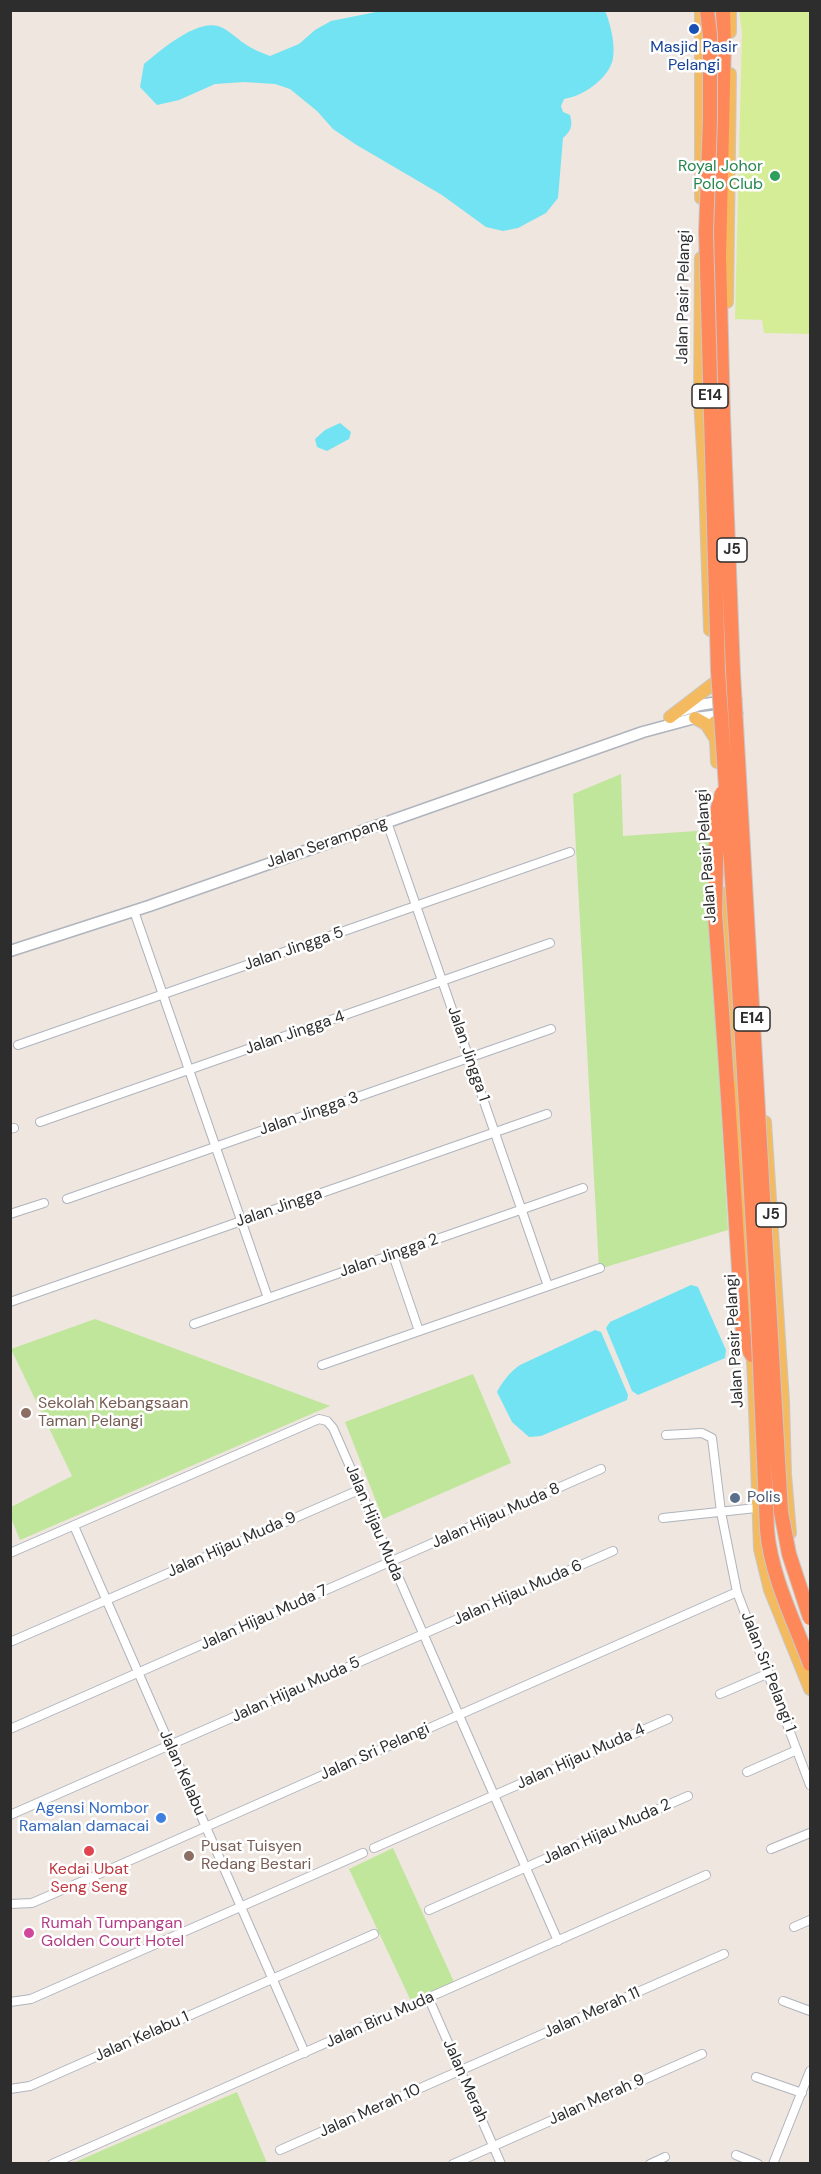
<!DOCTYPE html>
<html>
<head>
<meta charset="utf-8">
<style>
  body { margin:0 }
  #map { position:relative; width:821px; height:2174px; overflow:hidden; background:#eee6df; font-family:"DM Sans",sans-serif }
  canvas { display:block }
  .frame { position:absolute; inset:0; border:12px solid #2d2d2d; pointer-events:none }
</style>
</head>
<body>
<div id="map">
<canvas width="821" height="2174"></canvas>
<div class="frame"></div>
</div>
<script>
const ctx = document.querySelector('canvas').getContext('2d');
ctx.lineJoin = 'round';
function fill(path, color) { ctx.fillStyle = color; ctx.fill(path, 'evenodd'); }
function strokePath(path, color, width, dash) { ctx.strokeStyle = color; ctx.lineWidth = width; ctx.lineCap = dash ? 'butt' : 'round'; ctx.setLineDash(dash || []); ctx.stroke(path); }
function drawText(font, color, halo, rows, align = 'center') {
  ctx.font = font + ' "DM Sans",sans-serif'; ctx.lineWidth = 5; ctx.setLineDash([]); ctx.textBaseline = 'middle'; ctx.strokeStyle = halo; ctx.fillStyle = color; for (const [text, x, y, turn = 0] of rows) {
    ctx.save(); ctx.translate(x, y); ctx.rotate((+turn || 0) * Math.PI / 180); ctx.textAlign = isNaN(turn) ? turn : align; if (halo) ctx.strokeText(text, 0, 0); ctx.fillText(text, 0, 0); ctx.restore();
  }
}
fill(new Path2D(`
  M621,774l2,62 88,-6 2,142 15,258 -129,39 -26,-475z
  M95,1319l235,87 -310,134 -9,-22v-11l61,-31 -61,-127z
  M473,1374l38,89 -128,56 -38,-97z
  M393,1848l61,134 -43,19 -62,-132z
  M237,2092l30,71h-194z`), '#c0e69b');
fill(new Path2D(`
  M739,11h71v323l-46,-1 -2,-13 -27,-1 7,-287z`), '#d6ed97');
fill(new Path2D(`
  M605,11c6,13 13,43 5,56 -9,17 -29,29 -46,32l-3,7 2,6 7,3c3,11 1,16 -7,23l-5,60 -12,15 -28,15 -15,3 -17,-4 -44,-32 -87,-51 -22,-15 -16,-18 -27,-22 -15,-5 -31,-2 -29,2 -36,16 -22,5 -17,-18 4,-23c16,-13 51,-44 74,-38 10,3 18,12 27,18 7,5 17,9 25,12l29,-12 16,-14 16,-9 50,-10z
  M340,423l11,9 -2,7 -22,12 -10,-4 -2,-8 10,-9z
  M691,1285l7,2 28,63 -1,8 -87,37 -6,-4 -26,-63 4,-6z
  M595,1330l6,2 27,63 -1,5 -86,36 -12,1 -17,-15 -15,-30c5,-10 14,-21 23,-27z`), '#71e3f2');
const street = new Path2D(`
  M387,822l161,464
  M134,911l134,387
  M18,1045l552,-193
  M40,1122l510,-179
  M10,1129l4,-1
  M67,1199l484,-170
  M10,1214l34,-11
  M393,1255l26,76
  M10,1302l537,-188
  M194,1324l389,-136
  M322,1365l278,-97
  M666,1435l36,-2 10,5 9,74 16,80 73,193
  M663,1518l121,-13
  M74,1526l231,527
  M10,1553l309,-134 8,2 6,7 225,513
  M10,1642l349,-152
  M720,1694l49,-21
  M10,1729l591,-260
  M747,1772l50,-22
  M10,1815l603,-264
  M374,1848l294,-129
  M771,1849l39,-16
  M10,1904l22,-1 74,-32 631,-279
  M429,1910l259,-114
  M794,1927l16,-7
  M429,1999l72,165
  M783,2001l27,10
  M10,2002l21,-3 332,-146
  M756,2077l46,16
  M10,2089l20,-3 344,-152
  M280,2150l444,-196
  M736,2155l22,9
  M52,2164l654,-289
  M453,2164l249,-110
  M650,2164l15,-7
  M773,2164l37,-93`);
const secondary = new Path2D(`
  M681,711l19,-6 36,-6
  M10,951l139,-45 494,-174 52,-14 42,-5`);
const primary = new Path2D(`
  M701,10v188
  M730,32v-22
  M701,258l-1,141 5,85 5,146
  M727,302l3,-228
  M670,717l43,-33
  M695,718l11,6 9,14
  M715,722l2,40
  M727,893l27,488 6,168 10,41 40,99
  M765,1122l18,279 2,73 5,59`);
const highway = new Path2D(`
  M723,10l1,33 -5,214 4,158
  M727,1082l16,251 4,14 5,8`);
strokePath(street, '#afb4bd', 10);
strokePath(secondary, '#afb4bd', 13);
strokePath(primary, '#c8c8c8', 14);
strokePath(highway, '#c8c8c8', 16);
strokePath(street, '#fff', 8);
strokePath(secondary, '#fff', 10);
strokePath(primary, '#f4ba5f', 12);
strokePath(highway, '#ff885a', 14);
const highwayBridge = new Path2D(`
  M707,10l3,25v85l-4,112 12,439 18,265 21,359 10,235c4,46 27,91 43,134
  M723,415l10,257 48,840 8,42 21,64
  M722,793l-5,19 -2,101 12,169`);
strokePath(highwayBridge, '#c8c8c8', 16, []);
strokePath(highwayBridge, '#ff885a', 14);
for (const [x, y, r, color] of [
  [694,29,6,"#1a4fb4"],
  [775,176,6,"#2e9e5b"],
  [26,1413,6,"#8d6e63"],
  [735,1498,6,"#5c6f8a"],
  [161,1818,6,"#3f7fe0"],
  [89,1851,6,"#e0444e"],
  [189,1856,6,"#8d6e63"],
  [29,1933,6,"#d1479c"]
]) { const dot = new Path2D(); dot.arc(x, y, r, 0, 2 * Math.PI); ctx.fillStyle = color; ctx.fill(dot); strokePath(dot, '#fff', 2); }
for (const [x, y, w] of [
  [710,396,36],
  [732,550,30],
  [752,1019,36],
  [771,1215,30]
]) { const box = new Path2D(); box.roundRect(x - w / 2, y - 12, w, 24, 4.5); ctx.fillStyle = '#fff'; ctx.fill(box); strokePath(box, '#2d2d2d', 1.5); }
drawText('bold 15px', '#2d2d2d', null, [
  ["E14",710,396],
  ["J5",732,550],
  ["E14",752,1019],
  ["J5",771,1215]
]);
drawText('16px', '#164399', '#fff', [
  ["Masjid Pasir",694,48],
  ["Pelangi",694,66]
]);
drawText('16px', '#27864d', '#fff', [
  ["Royal Johor",763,167],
  ["Polo Club",763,185]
], 'right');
drawText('16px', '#2d2d2d', '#fff', [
  ["Jalan Pasir Pelangi",684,297,-89],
  ["Jalan Serampang",327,843,-19],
  ["Jalan Pasir Pelangi",707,856,-94],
  ["Jalan Jingga 5",294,949,-19],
  ["Jalan Jingga 4",295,1033,-19],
  ["Jalan Jingga 1",468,1054,71],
  ["Jalan Jingga 3",309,1114,-19],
  ["Jalan Jingga",279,1208,-19],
  ["Jalan Jingga 2",389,1256,-19],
  ["Jalan Pasir Pelangi",735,1341,-93],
  ["Jalan Hijau Muda 8",496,1516,-24],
  ["Jalan Hijau Muda",374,1523,67],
  ["Jalan Hijau Muda 9",232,1545,-24],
  ["Jalan Hijau Muda 6",518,1593,-24],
  ["Jalan Hijau Muda 7",264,1618,-24],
  ["Jalan Sri Pelangi 1",768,1672,69],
  ["Jalan Hijau Muda 5",296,1690,-24],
  ["Jalan Sri Pelangi",375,1752,-24],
  ["Jalan Hijau Muda 4",581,1757,-24],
  ["Jalan Kelabu",182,1773,66],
  ["Jalan Hijau Muda 2",607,1832,-24],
  ["Jalan Merah 11",592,2013,-24],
  ["Jalan Biru Muda",380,2020,-24],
  ["Jalan Kelabu 1",142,2037,-24],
  ["Jalan Merah",465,2081,66],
  ["Jalan Merah 9",597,2100,-24],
  ["Jalan Merah 10",370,2111,-24]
]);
drawText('16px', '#785e54', '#fff', [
  ["Sekolah Kebangsaan",38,1404],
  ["Taman Pelangi",38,1422],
  ["Pusat Tuisyen",201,1847],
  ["Redang Bestari",201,1865]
], 'left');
drawText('16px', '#4e5e75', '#fff', [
  ["Polis",747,1498]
], 'left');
drawText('16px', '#366cbe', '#fff', [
  ["Agensi Nombor",149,1809],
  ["Ramalan damacai",149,1827]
], 'right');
drawText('16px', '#be3a42', '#fff', [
  ["Kedai Ubat",89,1870],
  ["Seng Seng",89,1888]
]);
drawText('16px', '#b23c85', '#fff', [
  ["Rumah Tumpangan",41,1924],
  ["Golden Court Hotel",41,1942]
], 'left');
</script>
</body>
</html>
